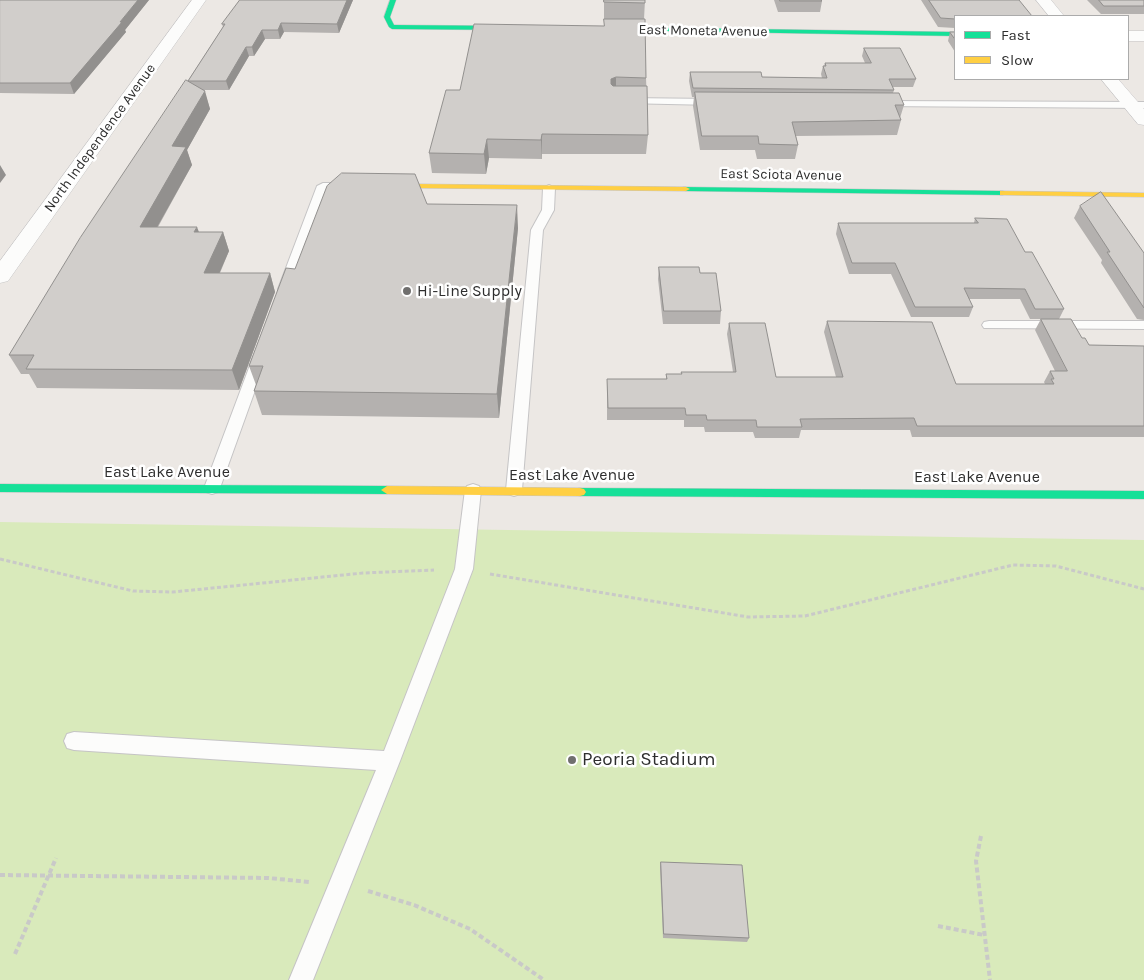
<!DOCTYPE html>
<html>
<head>
<meta charset="utf-8">
<style>
  body { margin:0 }
  #map { position:relative; width:1144px; height:980px; overflow:hidden; background:#ece8e4; font-family:Karla,sans-serif }
  canvas { display:block }
  .legend { position:absolute; left:954px; top:15px; width:175px; height:65px; box-sizing:border-box; background:#fff; border:1px solid #ababab; margin:0; padding:6px 9px; list-style:none; font-size:15px; color:#2e2e2e }
  .legend li { display:flex; align-items:center; gap:10px; height:25px }
  .legend b { width:25px; border:1px solid #ababab }
</style>
</head>
<body>
<div id="map">
<canvas width="1144" height="980"></canvas>
<ul class="legend">
<li><b style="height:6px;background:#16e098"></b>Fast</li>
<li><b style="height:6px;background:#ffcf43"></b>Slow</li>
</ul>
</div>
<script>
const ctx = document.querySelector('canvas').getContext('2d');
ctx.lineJoin = 'round';
function fill(path, color) { ctx.fillStyle = color; ctx.fill(path, 'evenodd'); }
function strokePath(path, color, width, dash) { ctx.strokeStyle = color; ctx.lineWidth = width; ctx.lineCap = dash ? 'butt' : 'round'; ctx.setLineDash(dash || []); ctx.stroke(path); }
function drawText(font, color, halo, rows, align = 'center') {
  ctx.font = font + ' Karla,sans-serif'; ctx.lineWidth = 5; ctx.setLineDash([]); ctx.textBaseline = 'middle'; ctx.strokeStyle = halo; ctx.fillStyle = color; for (const [text, x, y, turn = 0] of rows) {
    ctx.save(); ctx.translate(x, y); ctx.rotate((+turn || 0) * Math.PI / 180); ctx.textAlign = isNaN(turn) ? turn : align; if (halo) ctx.strokeText(text, 0, 0); ctx.fillText(text, 0, 0); ctx.restore();
  }
}
fill(new Path2D(`
  M0,522l1144,18v440h-1144z`), '#d9eabb');
const lane = new Path2D(`
  M626,98l88,1 5,3 -5,3 -92,-2v-4z
  M881,101l263,1v6l-267,-2v-4z
  M323,183h25l6,3 -6,3h-20l-36,100 -7,4 -5,-1 -2,-3 39,-103z
  M549,185l6,3 -1,22 -11,20 -21,260 -2,4 -6,2 -6,-2 -2,-4 25,-260 11,-20 1,-22z
  M989,321h155v8l-160,-1 -2,-3 2,-3z
  M260,352l5,2 2,3 -47,131 -2,4 -6,2 -6,-2 -2,-4 49,-131 2,-3z
  M473,484l6,2 2,4 -8,79 -73,192 -87,219h-24l87,-210 -302,-20 -7,-2 -3,-7 3,-7 7,-2 310,19 71,-182 10,-79 2,-4z`);
const street = new Path2D(`
  M192,0h14l-198,281 -8,2v-22z
  M1036,0h15l13,16h-15z
  M1128,31h16v10h-16z
  M1101,79h17l26,30v16l-6,-1z`);
const fast = new Path2D(`
  M390,0h6l-6,17 4,8 117,1 3,2 -3,2 -119,-1 -3,-2 -5,-10z
  M607,27l348,5v4l-350,-6v-2z
  M683,187l320,4 4,2 -4,2 -317,-4 -4,-2z
  M0,484l387,2 6,4 -6,4 -387,-2z
  M580,488l564,3v8l-564,-3 -4,-1 -2,-3 2,-3z`);
const slow = new Path2D(`
  M415,184l271,3 4,2 -4,2 -268,-3 -4,-2z
  M1000,191l144,2v4l-141,-2h-3z
  M387,486l193,2 4,1 2,3 -2,3 -4,1 -193,-2 -6,-4z`);
strokePath(lane, '#c5c4c5', 2);
strokePath(street, '#c5c4c5', 1);
strokePath(fast, '#c5c4c5', 1);
strokePath(slow, '#c5c4c5', 1);
strokePath(new Path2D(`
  M0,559l133,32 40,1 190,-19 71,-3
  M490,574l258,43 57,-1 208,-51 43,1 88,23`), '#c9c9c8', 3, [4, 2.5]);
strokePath(new Path2D(`
  M981,836l-5,25 14,119
  M0,875l268,3 42,4
  M368,891l46,14 56,24 74,51
  M938,926l46,9
  M15,954l41,-96`), '#c9c9c8', 4, [5, 3]);
fill(lane, '#fcfcfb');
fill(street, '#fcfcfb');
fill(fast, '#16e098');
fill(slow, '#ffcf43');
fill(new Path2D(`
  M0,0h149l-24,30 1,2 -52,62 -74,-1z
  M240,0h113l-14,33 -55,-1 -4,7h-15l-11,17h-5l-20,34h-25l6,19 -23,41 5,15 -34,62 41,5h24l6,19 -9,22h50l5,19 -36,98 -202,-2 -8,-14h-8l-12,-19 214,-328 -1,-3z
  M604,0h41l-1,19 4,116 -2,19h-104v5l-53,-1 -3,16 -54,-1 -3,-20 175,-127z
  M774,0h47l1,1 -2,11h-42z
  M921,0h98l-64,16v12l-17,-1z
  M1087,0h57v14h-43z
  M950,32h5v20l-7,-11z
  M864,48l52,31 -3,8h-20l1,3 -1,3 11,12 -4,13 1,2 -4,15 -101,1 2,9 -3,14h-38l-2,-9h-55l-7,-44 1,-9h-2l-3,-16 1,-9 72,5 60,1 -1,-4 2,-8h1l1,-3h40l-3,-7z
  M427,204l91,24 -19,190 -237,-3 -8,-24 2,-6 -7,-19 46,-97z
  M1080,206l64,47v67l-7,-1 -36,-56 1,-3 -28,-42z
  M975,218l50,34 39,57 -5,10 30,26 55,1v91h-232l-2,-7h-109l-2,8h-44l-2,-6h-48l-1,-5h-20v-7h-77v-41h59v-5h15v-2h52l-6,-38 2,-11 47,54h60l-12,-45 3,-11 129,63h89l-1,-2 6,-11h5l-20,-41 6,-11h-11l-10,-20h-51l4,8 -4,10h-58l-20,-43h-42l-13,-40 2,-11h136z
  M659,267l41,6 21,38 -1,13h-57l-5,-45z
  M661,862l88,76 -2,4 -84,-4 -3,-71z`), '#b4b1af');
fill(new Path2D(`
  M138,0h11l-24,30 1,2 -52,62 -4,-11z
  M347,0h6l-14,33 -2,-9z
  M281,23l3,9 -4,7 -2,-9z
  M262,30l3,9 -11,17 -2,-9z
  M246,47l3,9 -20,34 -3,-9z
  M616,77v19l-5,2v-19z
  M205,91l5,18 -23,41 5,15 -45,80 -7,-18 32,-81z
  M542,134v25l-1,-19z
  M487,139l2,19 -3,16 -2,-20z
  M0,165l6,10 -6,8z
  M517,205l1,23 -19,190 -2,-24z
  M197,227l7,18 -10,-13z
  M223,232l6,19 -18,41 -7,-19z
  M270,273l5,19 -36,98 -7,-20z`), '#92908e');
const building = new Path2D(`
  M0,0h138l-18,22h2l-52,61h-70z
  M240,0h107l-10,24 -56,-1 -3,7h-16l-10,17h-6l-20,34h-38l37,-57h-3z
  M604,0h41v3l-41,-1z
  M780,0h41l1,1h-42z
  M929,0h90l13,16h-77v3l-14,-1z
  M1099,0h45v6h-40z
  M604,19h41l1,59 -30,-1 -5,2v5l2,2h34l1,49 -106,-1 -1,6 -54,-1 -3,15 -55,-1 17,-63h14l14,-66 130,2z
  M950,32h5v7z
  M864,48h36l16,31h-27l5,11 -201,-2 -3,-16h71l1,5 65,1 -4,-12h3l-1,-3h46z
  M186,80l19,11 -33,55 14,1 -46,80h57l-3,5h29l-19,41h66l-38,97 -206,-1 8,-14h-25l71,-117z
  M695,92l204,1 5,12h-9l6,15 -109,2 6,23 -39,-1 -1,-8h-56z
  M342,173l73,1 12,30 90,1 -20,189 -243,-3 9,-25h-14l37,-98 9,1 32,-83z
  M1101,192l43,61v55l-37,-56h3l-30,-46z
  M975,218l32,1 18,33h7l32,57h-29l-10,-20 -61,-1 9,19h-58l-20,-44h-43l-14,-40h140z
  M659,267h40l1,6h16l5,38h-57z
  M1041,319h30l11,19h3l4,7 55,1v80h-227l-3,-8 -114,1 2,8h-45l-1,-7h-49l-1,-5h-20l-1,-7h-77l-1,-29h60l-1,-5h16l-1,-2h55l-7,-49h36l11,54h67l-16,-56 105,1 24,62h98l-3,-5h3l-4,-8h17z
  M661,862l81,3 7,73 -85,-4z`);
fill(building, '#d1cecb');
strokePath(building, '#92908e', 1);
for (const [x, y, r, color] of [
  [407,291,5,"#706f6e"],
  [572,760,5,"#706f6e"]
]) { const dot = new Path2D(); dot.arc(x, y, r, 0, 2 * Math.PI); ctx.fillStyle = color; ctx.fill(dot); strokePath(dot, '#fff', 2); }
drawText('14px', '#2e2e2e', '#fff', [
  ["East Moneta Avenue",703,31,1],
  ["North Independence Avenue",100,138,-54],
  ["East Sciota Avenue",781,175,1]
]);
drawText('16px', '#2e2e2e', '#fff', [
  ["Hi-Line Supply",417,291]
], 'left');
drawText('16px', '#2e2e2e', '#fff', [
  ["East Lake Avenue",167,472],
  ["East Lake Avenue",572,475],
  ["East Lake Avenue",977,477]
]);
drawText('19px', '#2e2e2e', '#fff', [
  ["Peoria Stadium",582,760]
], 'left');
</script>
</body>
</html>
